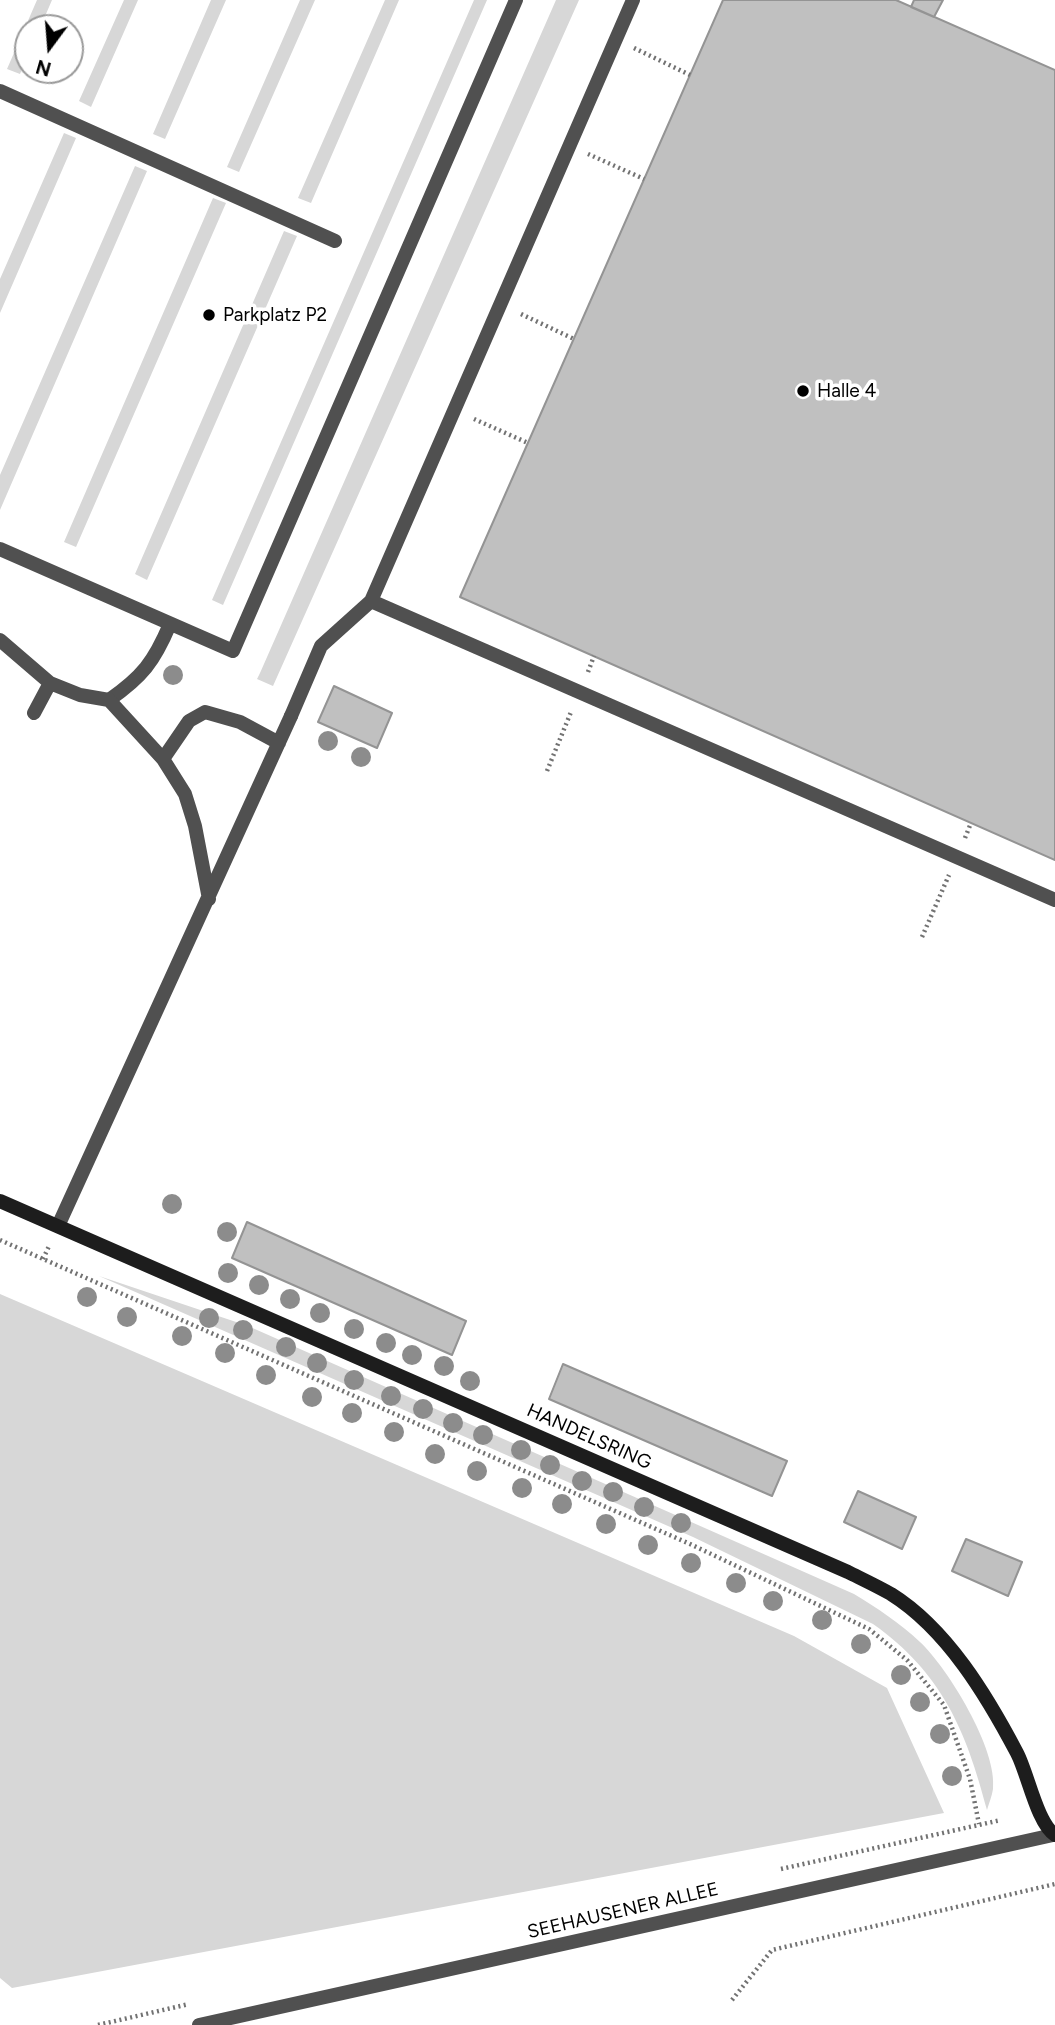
<!DOCTYPE html>
<html>
<head>
<meta charset="utf-8">
<style>
  body { margin:0 }
  #map { position:relative; width:1055px; height:2025px; overflow:hidden; background:#fff; font-family:Figtree,sans-serif }
  canvas { display:block }
  .north { position:absolute; left:14px; top:14px; width:70px; height:70px; box-sizing:border-box; background:#fff; border:2px solid #999; border-radius:50%; rotate:196deg; font-size:19px; font-weight:700; line-height:28px; text-align:center; color:#000 }
  .north::after { content:''; display:block; margin:auto; width:24px; height:32px; background:#000; clip-path:polygon(50% 0,100% 100%,50% 72%,0 100%) }
</style>
</head>
<body>
<div id="map">
<canvas width="1055" height="2025"></canvas>
<div class="north">N</div>
</div>
<script>
const ctx = document.querySelector('canvas').getContext('2d');
ctx.lineJoin = 'round';
function fill(path, color) { ctx.fillStyle = color; ctx.fill(path, 'evenodd'); }
function strokePath(path, color, width, dash) { ctx.strokeStyle = color; ctx.lineWidth = width; ctx.lineCap = dash ? 'butt' : 'round'; ctx.setLineDash(dash || []); ctx.stroke(path); }
function drawText(font, color, halo, rows, align = 'center') {
  ctx.font = font + ' Figtree,sans-serif'; ctx.lineWidth = 7; ctx.setLineDash([]); ctx.textBaseline = 'middle'; ctx.strokeStyle = halo; ctx.fillStyle = color; for (const [text, x, y, turn = 0] of rows) {
    ctx.save(); ctx.translate(x, y); ctx.rotate((+turn || 0) * Math.PI / 180); ctx.textAlign = isNaN(turn) ? turn : align; if (halo) ctx.strokeText(text, 0, 0); ctx.fillText(text, 0, 0); ctx.restore();
  }
}
fill(new Path2D(`
  M37,0h15l-12,28h-12v27l-8,19 -13,-5z
  M124,0h14l-47,107 -12,-6z
  M211,0h15l-61,139 -12,-5z
  M300,0h15l-76,172 -12,-5z
  M385,0h14l-88,203 -13,-5z
  M474,0h13l-264,605 -11,-5z
  M556,0h23l-306,686 -16,-7 3,-6z
  M64,133l12,5 -76,175v-34z
  M135,166l12,5 -147,339v-35z
  M213,198l13,5 -150,344 -12,-5z
  M284,231l13,5 -150,344 -12,-6z
  M99,1276l149,50 606,268c23,14 46,29 66,48 28,26 78,108 73,147 -1,7 -4,14 -6,21 -21,-80 -45,-137 -114,-186l-180,-87z
  M0,1294l794,342 93,52 57,125 -932,175 -12,-10z`), '#d7d7d7');
const building = new Path2D(`
  M723,0h173l159,70v790l-595,-263z
  M914,0h29l-9,17 -23,-10z
  M334,686l58,27 -15,35 -59,-26z
  M247,1222l219,99 -14,34 -220,-97z
  M563,1364l224,97 -15,35 -223,-97z
  M858,1491l58,26 -14,32 -58,-27z
  M966,1539l56,23 -14,34 -56,-25z`);
fill(building, '#c0c0c0');
strokePath(building, '#949494', 2);
strokePath(new Path2D(`
  M634,48l56,27
  M588,154l56,25
  M521,314l53,25
  M474,419l54,24
  M588,672l6,-16
  M547,771l24,-59
  M965,838l6,-15
  M922,937l27,-62
  M0,1240l690,304 179,85 38,31 37,45 26,74 9,45
  M43,1259l7,-15
  M781,1869l220,-49
  M732,2000l40,-50 283,-66
  M98,2025l91,-21`), '#727272', 4.5, [2, 3.5]);
strokePath(new Path2D(`
  M0,91l335,150
  M0,549l233,102 283,-651
  M371,601l684,299
  M109,700c33,-23 45,-38 61,-76
  M291,716l30,-70 50,-45 262,-601`), '#505050', 14);
strokePath(new Path2D(`
  M0,640l50,43 30,12 29,5 54,59
  M34,713l16,-30
  M209,899l-14,-73 -10,-32 -22,-35 26,-38 16,-9 35,10 39,21
  M58,1226l233,-510`), '#505050', 14);
strokePath(new Path2D(`
  M199,2025l854,-190`), '#505050', 14);
strokePath(new Path2D(`
  M0,1201l848,371c14,7 29,14 43,22 56,35 96,102 126,159 11,21 20,70 38,82`), '#1d1d1d', 14);
ctx.fillStyle = '#8c8c8c';
for (const [x, y] of [
  [173,675],
  [328,741],
  [361,757],
  [172,1204],
  [227,1232],
  [228,1273],
  [259,1285],
  [87,1297],
  [290,1299],
  [320,1313],
  [127,1317],
  [209,1318],
  [354,1329],
  [243,1330],
  [182,1336],
  [386,1343],
  [286,1347],
  [225,1353],
  [412,1355],
  [317,1363],
  [444,1366],
  [266,1375],
  [354,1380],
  [470,1381],
  [391,1396],
  [312,1397],
  [423,1409],
  [352,1413],
  [453,1423],
  [394,1432],
  [483,1435],
  [521,1450],
  [435,1454],
  [550,1465],
  [477,1471],
  [582,1481],
  [522,1488],
  [613,1492],
  [562,1504],
  [644,1507],
  [681,1523],
  [606,1524],
  [648,1545],
  [691,1563],
  [736,1583],
  [773,1601],
  [822,1620],
  [861,1644],
  [901,1675],
  [920,1702],
  [940,1734],
  [952,1776]
]) { ctx.beginPath(); ctx.arc(x, y, 10, 0, 2 * Math.PI); ctx.fill(); }
for (const [x, y, r, color] of [
  [209,315,7,"#000"],
  [803,391,7,"#000"]
]) { const dot = new Path2D(); dot.arc(x, y, r, 0, 2 * Math.PI); ctx.fillStyle = color; ctx.fill(dot); strokePath(dot, '#fff', 2.5); }
drawText('19px', '#000', '#fff', [
  ["Parkplatz P2",223,315],
  ["Halle 4",817,391]
], 'left');
drawText('19px', '#000', '#fff', [
  ["HANDELSRING",589,1437,24],
  ["SEEHAUSENER ALLEE",623,1911,-13]
]);
</script>
</body>
</html>
